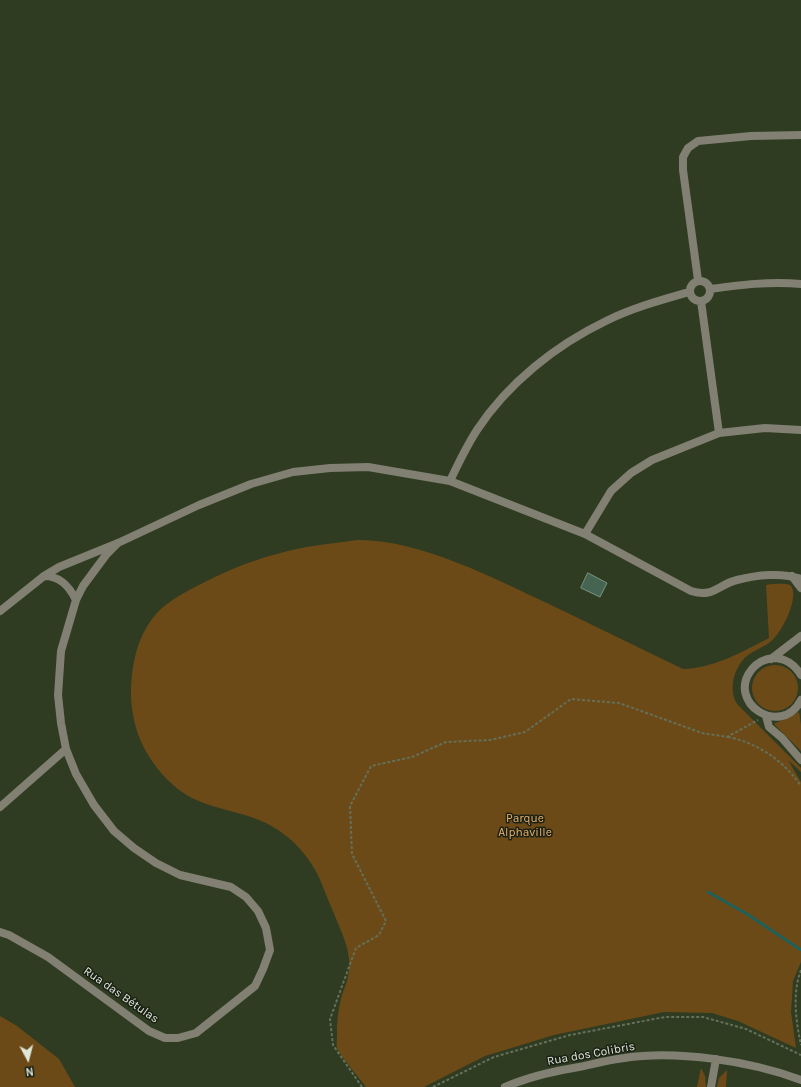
<!DOCTYPE html>
<html>
<head>
<meta charset="utf-8">
<style>
  body { margin:0 }
  #map { position:relative; width:801px; height:1087px; overflow:hidden; background:#2f3c22; font-family:Karla,sans-serif }
  canvas { display:block }
  .north { position:absolute; left:8px; top:1039px; width:40px; height:40px; -webkit-text-stroke:3px #1b2015; paint-order:stroke; rotate:173deg; font-size:11px; font-weight:700; line-height:16px; text-align:center; color:#dfe8d8 }
  .north::after { content:''; display:block; margin:auto; width:14px; height:18px; background:#dfe8d8; clip-path:polygon(50% 0,100% 100%,50% 72%,0 100%) }
</style>
</head>
<body>
<div id="map">
<canvas width="801" height="1087"></canvas>
<div class="north">N</div>
</div>
<script>
const ctx = document.querySelector('canvas').getContext('2d');
ctx.lineJoin = 'round';
function fill(path, color) { ctx.fillStyle = color; ctx.fill(path, 'evenodd'); }
function strokePath(path, color, width, dash) { ctx.strokeStyle = color; ctx.lineWidth = width; ctx.lineCap = dash ? 'butt' : 'round'; ctx.setLineDash(dash || []); ctx.stroke(path); }
function drawText(font, color, halo, rows, align = 'center') {
  ctx.font = font + ' Karla,sans-serif'; ctx.lineWidth = 3; ctx.setLineDash([]); ctx.textBaseline = 'middle'; ctx.strokeStyle = halo; ctx.fillStyle = color; for (const [text, x, y, turn = 0] of rows) {
    ctx.save(); ctx.translate(x, y); ctx.rotate((+turn || 0) * Math.PI / 180); ctx.textAlign = isNaN(turn) ? turn : align; if (halo) ctx.strokeText(text, 0, 0); ctx.fillText(text, 0, 0); ctx.restore();
  }
}
fill(new Path2D(`
  M357,540c62,-1 136,38 192,64 45,22 89,43 134,65 31,-1 59,-17 86,-31l-3,-53c7,-1 17,-2 24,0 11,9 -8,49 -20,57 -9,7 -20,9 -28,19 -9,12 -13,29 -5,43l64,64v4l-13,-12 13,22v180l-8,19 -2,31 5,36 -58,-27 -26,-8 -48,-1 -110,23 -69,21 -61,31h-58c-5,-7 -27,-33 -29,-39 -1,-4 0,-9 0,-13 0,-15 1,-25 5,-40 4,-11 9,-23 7,-36 -1,-15 -11,-35 -17,-50 -5,-11 -9,-23 -14,-34 -17,-32 -42,-52 -77,-61 -27,-8 -49,-11 -70,-31 -27,-25 -41,-58 -40,-95 1,-24 6,-49 21,-69 12,-16 28,-24 45,-33 25,-13 52,-25 80,-32 26,-8 53,-10 80,-14z
  M752 688a23 23 0 1 1 46 0a23 23 0 1 1-46 0Z
  M799,712l2,13v26l-27,-27z
  M0,1016l17,10 42,33 16,28h-75z
  M701,1068l4,8 1,11h-9z
  M727,1070l-1,17h-9l2,-9z`), '#6c4a17');
strokePath(new Path2D(`
  M708,892l39,22 54,36`), '#1e615b', 3);
const building = new Path2D(`
  M588,573l19,10 -7,14 -19,-9z`);
fill(building, '#456452');
strokePath(building, '#779784', 1);
strokePath(new Path2D(`
  M728,737c30,6 56,24 73,49
  M801,970c-9,23 -5,52 0,75
  M362,1087l-29,-42 -3,-26 26,-71 23,-13 7,-14 -34,-67 -2,-48 21,-40 41,-9 34,-15 44,-2 35,-8 46,-33 48,4 83,30 25,4 31,-17
  M433,1087l61,-30 76,-22 95,-18h38l43,12 55,26`), '#647059', 2, [3, 2]);
strokePath(new Path2D(`
  M698,280l-15,-110v-13l5,-9 10,-7 53,-5 50,-1
  M690 291a10 10 0 1 1 20 0a10 10 0 1 1-20 0Z
  M710,289c30,-4 60,-8 91,-5
  M701,301l18,132
  M450,481c8,-17 16,-34 27,-51 31,-47 79,-85 129,-109 26,-13 55,-21 83,-29
  M585,534l26,-43 20,-18 21,-13 67,-27 46,-5 36,2
  M44,576c16,0 25,10 32,24
  M792,576l9,12
  M0,611l44,-35 15,-9 59,-24 81,-38 52,-21 42,-12 37,-4 38,-1 82,14 135,53 106,57c23,7 26,-6 46,-11 19,-5 45,-8 64,-1
  M771,659l30,-23
  M801,675c-6,-10 -16,-17 -28,-17 -8,1 -16,5 -21,11 -27,33 29,70 49,31
  M766,716l3,11 13,11 19,22
  M0,807l66,-58
  M0,932l9,3 39,22 101,74 16,7h13l18,-5 59,-47 8,-17 7,-19 -4,-22 -8,-17 -12,-14 -15,-10 -51,-12 -24,-12 -22,-15 -20,-17 -20,-26 -18,-31 -10,-25 -5,-26 -3,-28 3,-44 15,-51 7,-14 23,-31 12,-12
  M505,1087c23,-10 49,-16 74,-20 14,-3 29,-7 45,-9 53,-8 127,3 177,22
  M711,1087l5,-28`), '#818072', 8);
drawText('12px', '#ebb469', '#1b2015', [
  ["Parque",525,819],
  ["Alphaville",525,833]
]);
drawText('12px', '#dfe8d8', '#1b2015', [
  ["Rua das Bétulas",121,995,35],
  ["Rua dos Colibris",591,1054,-10]
]);
</script>
</body>
</html>
